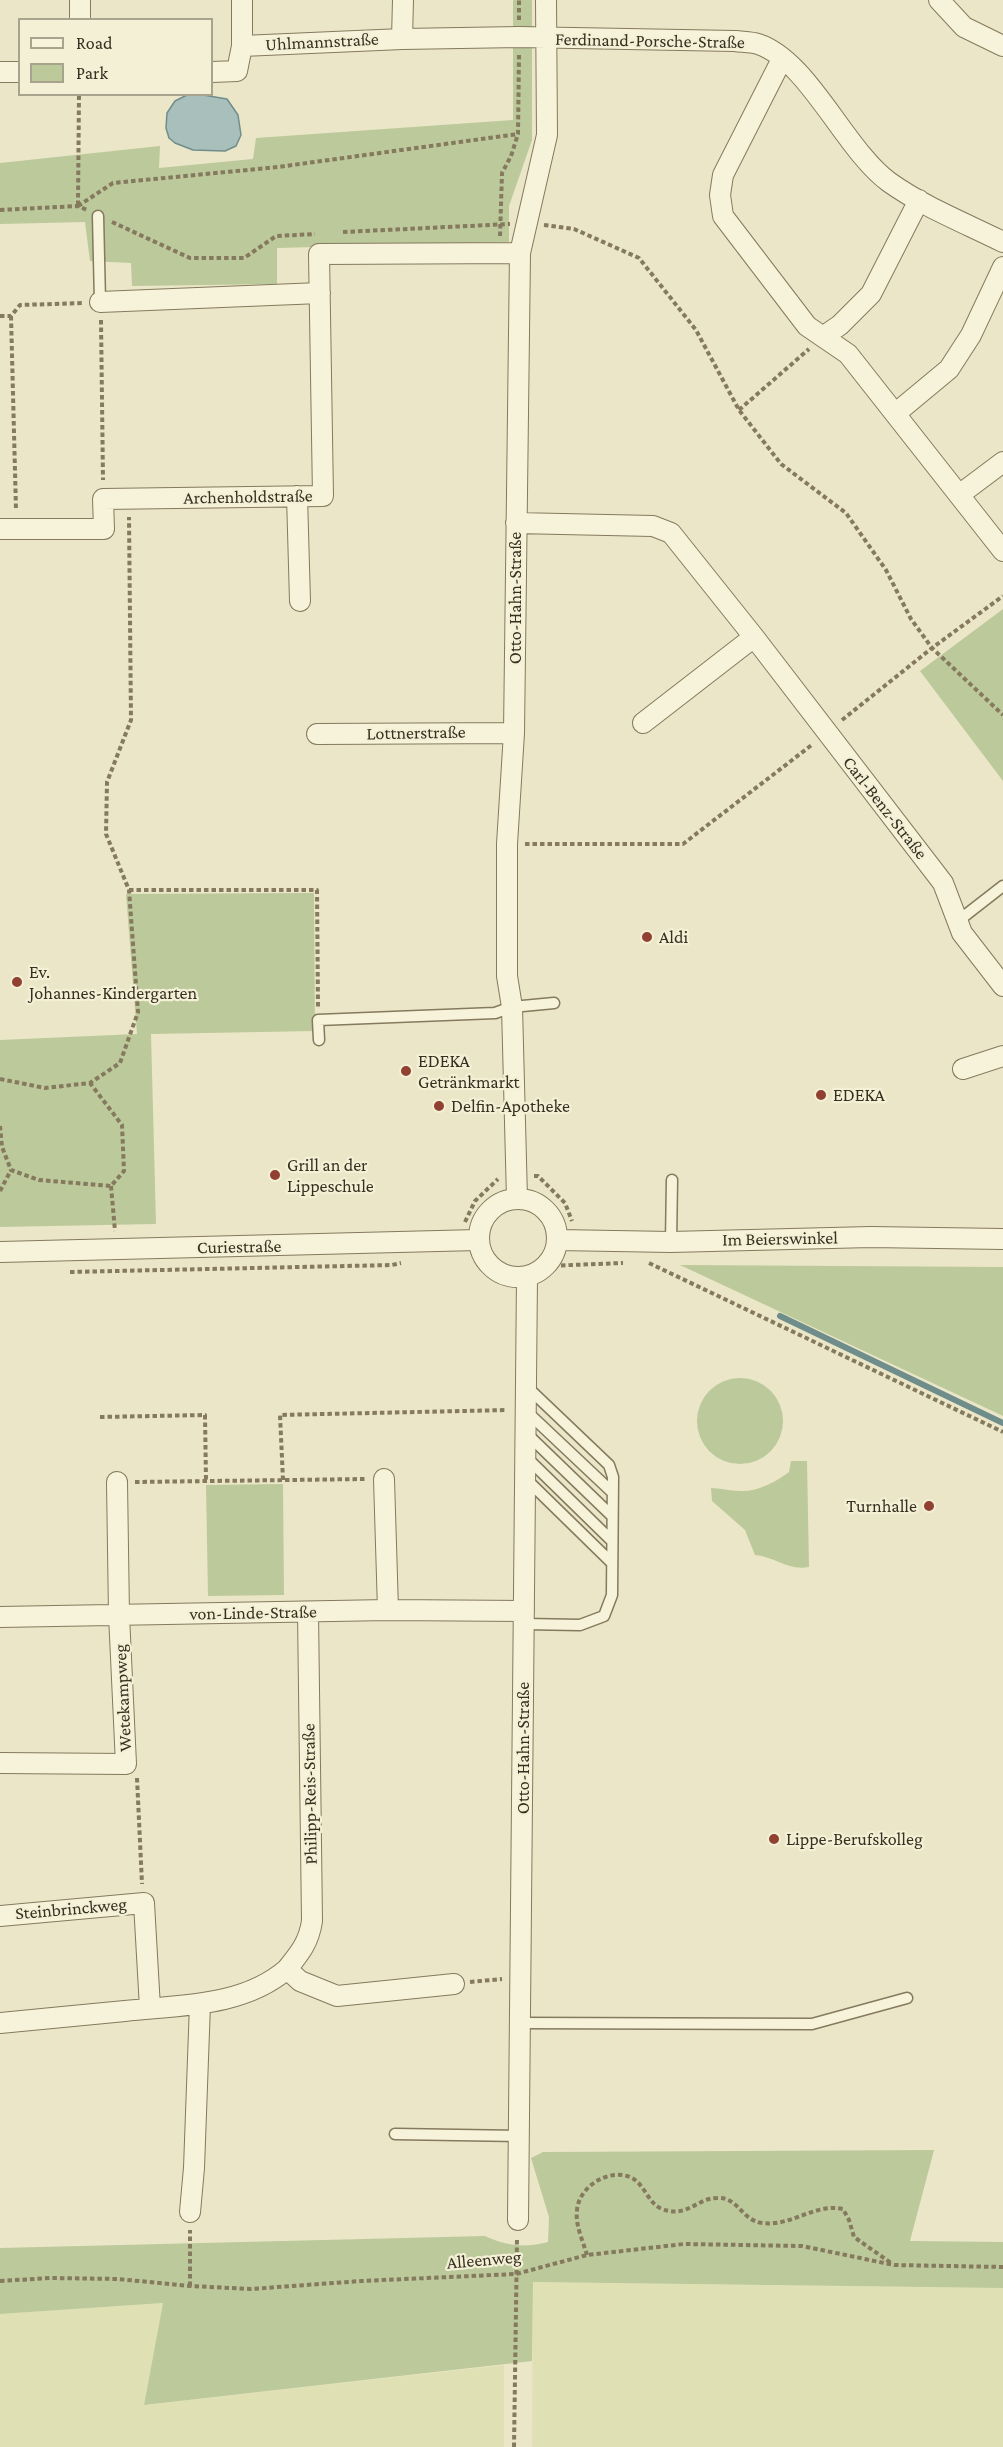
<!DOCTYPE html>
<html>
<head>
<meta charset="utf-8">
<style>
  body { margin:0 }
  #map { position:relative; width:1003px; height:2447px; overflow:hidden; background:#ebe6c7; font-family:"Crimson Pro",serif }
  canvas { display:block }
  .legend { position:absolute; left:18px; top:18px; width:195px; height:78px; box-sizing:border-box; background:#f3f0d6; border:2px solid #a8a38d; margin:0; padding:8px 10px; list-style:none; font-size:18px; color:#372f20 }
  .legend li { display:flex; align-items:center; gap:12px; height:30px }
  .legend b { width:30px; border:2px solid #a8a38d }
</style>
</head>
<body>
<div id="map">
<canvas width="1003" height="2447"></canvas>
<ul class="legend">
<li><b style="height:8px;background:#f6f3da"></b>Road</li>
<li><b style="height:16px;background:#bcc99b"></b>Park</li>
</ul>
</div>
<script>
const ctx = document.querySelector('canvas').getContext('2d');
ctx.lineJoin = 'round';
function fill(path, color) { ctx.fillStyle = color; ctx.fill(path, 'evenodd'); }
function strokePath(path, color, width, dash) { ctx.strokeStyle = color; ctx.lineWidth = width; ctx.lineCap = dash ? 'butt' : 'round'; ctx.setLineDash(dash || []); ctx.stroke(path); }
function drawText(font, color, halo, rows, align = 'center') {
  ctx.font = font + ' "Crimson Pro",serif'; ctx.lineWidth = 4.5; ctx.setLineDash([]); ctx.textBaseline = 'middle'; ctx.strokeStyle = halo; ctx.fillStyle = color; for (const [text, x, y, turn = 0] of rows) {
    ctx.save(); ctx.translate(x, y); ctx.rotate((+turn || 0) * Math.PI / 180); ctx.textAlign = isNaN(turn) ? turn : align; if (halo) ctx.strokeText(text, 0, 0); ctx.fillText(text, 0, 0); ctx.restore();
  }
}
fill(new Path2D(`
  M533,2282l470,6v159h-471z
  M163,2303l-19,102 360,-40v82h-504v-133z`), '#e0e0b5');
fill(new Path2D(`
  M513,0h19v140l-23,66v36l-232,6v36l-145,2 -1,-23 -41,-2 -5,-39 -85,2v-61l160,-17 -1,22 94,-9 3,-21 257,-18z
  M1003,609v172l-83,-110z
  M314,893l1,138 -164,3 5,190 -156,3v-187l137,-6 -11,-140z
  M680,1265l323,2v149z
  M697 1421a43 43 0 1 1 86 0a43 43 0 1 1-86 0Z
  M791,1461h16l2,106c-21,4 -33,-10 -54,-12l-10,-25 -33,-29 -1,-13c9,0 19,3 29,3 17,1 36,-9 49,-19z
  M283,1484l1,111 -76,1 -2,-111z
  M934,2150l-24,91 93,1v46l-470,-6 -1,79 -388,44 19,-102 -163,11v-66l485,-12c21,10 40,12 63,6l1,-25 -18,-59 12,-6z`), '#bcc99b');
const water = new Path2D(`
  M187,95h16l24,4 11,16 3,20 -5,11 -11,5 -32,-1 -18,-7 -6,-5 -3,-10 1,-15 8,-12z`);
fill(water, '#a8bfbc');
strokePath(water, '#6f8d8b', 1.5);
strokePath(new Path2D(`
  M780,1316l223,107`), '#6f8d8b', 6);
const service = new Path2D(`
  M98,216l2,86
  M958,921l45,-35
  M319,1040l-1,-20 177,-7 17,-6 42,-4
  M671,1242l1,-62
  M525,1410l87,82
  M526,1433l86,83
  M526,1457l86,84
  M525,1478l87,85
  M524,1624l56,1 24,-9 8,-21 1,-118 -4,-12 -84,-80
  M521,2023l291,1 95,-26
  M395,2134l125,2`);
const minor = new Path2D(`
  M939,0l25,27 39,19
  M80,20v-20
  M402,39l1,-39
  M242,46l160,-7 117,-2 216,4c7,1 16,1 23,3 50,16 87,106 131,138 35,25 76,41 114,60
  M782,59l-59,116 -3,20 3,21 84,110 41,28 155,197
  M0,72h20
  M212,72l25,-1 5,-25v-46
  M100,302l220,-9
  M824,336l16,-11 31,-31 48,-94
  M896,413l53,-44 22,-34 32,-68
  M959,495l44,-33
  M297,496l3,105
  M516,523l137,3 18,7 83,104 189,246 19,50 41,53
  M0,529h104l-1,-30 220,-3 -4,-242 201,-1
  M643,723l111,-86
  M317,734l197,-1
  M963,1069l40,-13
  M479 1238a39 39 0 1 1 78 0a39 39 0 1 1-78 0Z
  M517,1199l-5,-192 -5,-31v-132l7,-111 6,-480 27,-118 -1,-135
  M558,1240l113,2 200,-5 132,2
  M0,1252l478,-12
  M384,1479l4,131
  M0,1617l388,-7 136,1
  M0,1763l126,1 -7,-149 -2,-133
  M0,1916l144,-13 6,105
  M287,1969c13,-16 22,-27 25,-48l-4,-309
  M0,2023c42,-4 83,-8 125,-12 55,-6 118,-4 162,-42l13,12 37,15 117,-12
  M190,2212l4,-44 6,-164
  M518,2220l9,-943`);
strokePath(service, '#85795e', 13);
strokePath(minor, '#85795e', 22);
strokePath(new Path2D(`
  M519,20v-20
  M78,205l1,-111
  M78,206l35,-23 165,-16 240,-33
  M0,210l78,-4 9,4
  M112,222l78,36h54l32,-22 39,-2
  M544,225l30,4 65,29 57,72 43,80 42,54 65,49 40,57 25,49 21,29 71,67
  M343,232l167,-8
  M500,236l2,-63 9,-17 7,-22 1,-79
  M0,316h11l9,-11 64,-2
  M11,316l5,194
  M101,320l2,160
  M739,410l70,-61
  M842,720l90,-72 71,-52
  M525,844h158l130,-100
  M129,890h188l1,117
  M0,1079l45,9 45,-5 30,-20 18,-51 -9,-122 -23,-56 1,-52 24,-62 -2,-203
  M0,1126l2,21 9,23 28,10 72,6 13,-15 -2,-46 -32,-42
  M534,1176h4l27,27 7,18
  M111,1186l4,45
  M0,1191l11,-21
  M465,1222l10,-21 23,-22
  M649,1263l354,169
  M546,1266l77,-3
  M70,1272l322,-7 9,-2
  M100,1417l105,-2 1,66
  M283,1480l-3,-65 227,-5
  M135,1482l230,-3
  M137,1778l5,106
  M470,1982l32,-3
  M587,2255c-4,-14 -12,-30 -10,-45 2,-24 33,-43 55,-32 12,6 16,24 28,30 26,12 36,-10 57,-10 22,-1 24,22 45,25 29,4 52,-20 81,-14l6,11 5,17 37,26
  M0,2281l51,-3 67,1 72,7 61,3 110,-8 155,-7 71,-19 97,-11 118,2 92,19 109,2
  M190,2286v-56
  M514,2447l3,-208`), '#85795e', 4, [4.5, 3]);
strokePath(service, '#f6f3da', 10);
strokePath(minor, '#f6f3da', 20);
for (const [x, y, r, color] of [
  [647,937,6,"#904132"],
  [17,982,6,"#904132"],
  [406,1071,6,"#904132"],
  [821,1095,6,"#904132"],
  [439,1106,6,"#904132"],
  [275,1175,6,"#904132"],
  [929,1506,6,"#904132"],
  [774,1839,6,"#904132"]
]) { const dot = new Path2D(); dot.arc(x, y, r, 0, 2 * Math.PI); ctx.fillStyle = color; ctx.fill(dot); strokePath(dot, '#f3f0d6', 2); }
drawText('18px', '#372f20', '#f3f0d6', [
  ["Ferdinand-Porsche-Straße",650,41,1],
  ["Uhlmannstraße",322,42,-3],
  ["Archenholdstraße",248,497,-1],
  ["Otto-Hahn-Straße",515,598,-90],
  ["Lottnerstraße",416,733,-1],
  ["Carl-Benz-Straße",885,808,52],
  ["Im Beierswinkel",780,1239,-1],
  ["Curiestraße",239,1247,-1],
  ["von-Linde-Straße",253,1613,-1],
  ["Wetekampweg",123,1698,-93],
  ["Otto-Hahn-Straße",523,1748,-90],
  ["Philipp-Reis-Straße",310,1794,-91],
  ["Steinbrinckweg",71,1909,-5],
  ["Alleenweg",484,2260,-5]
]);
drawText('18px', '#372f20', '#f3f0d6', [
  ["Aldi",659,937],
  ["Ev.",29,972],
  ["Johannes-Kindergarten",29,993],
  ["EDEKA",418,1061],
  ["Getränkmarkt",418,1082],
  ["EDEKA",833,1095],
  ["Delfin-Apotheke",451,1106],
  ["Grill an der",287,1165],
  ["Lippeschule",287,1186],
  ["Turnhalle",917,1506,"right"],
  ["Lippe-Berufskolleg",786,1839]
], 'left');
</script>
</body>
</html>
